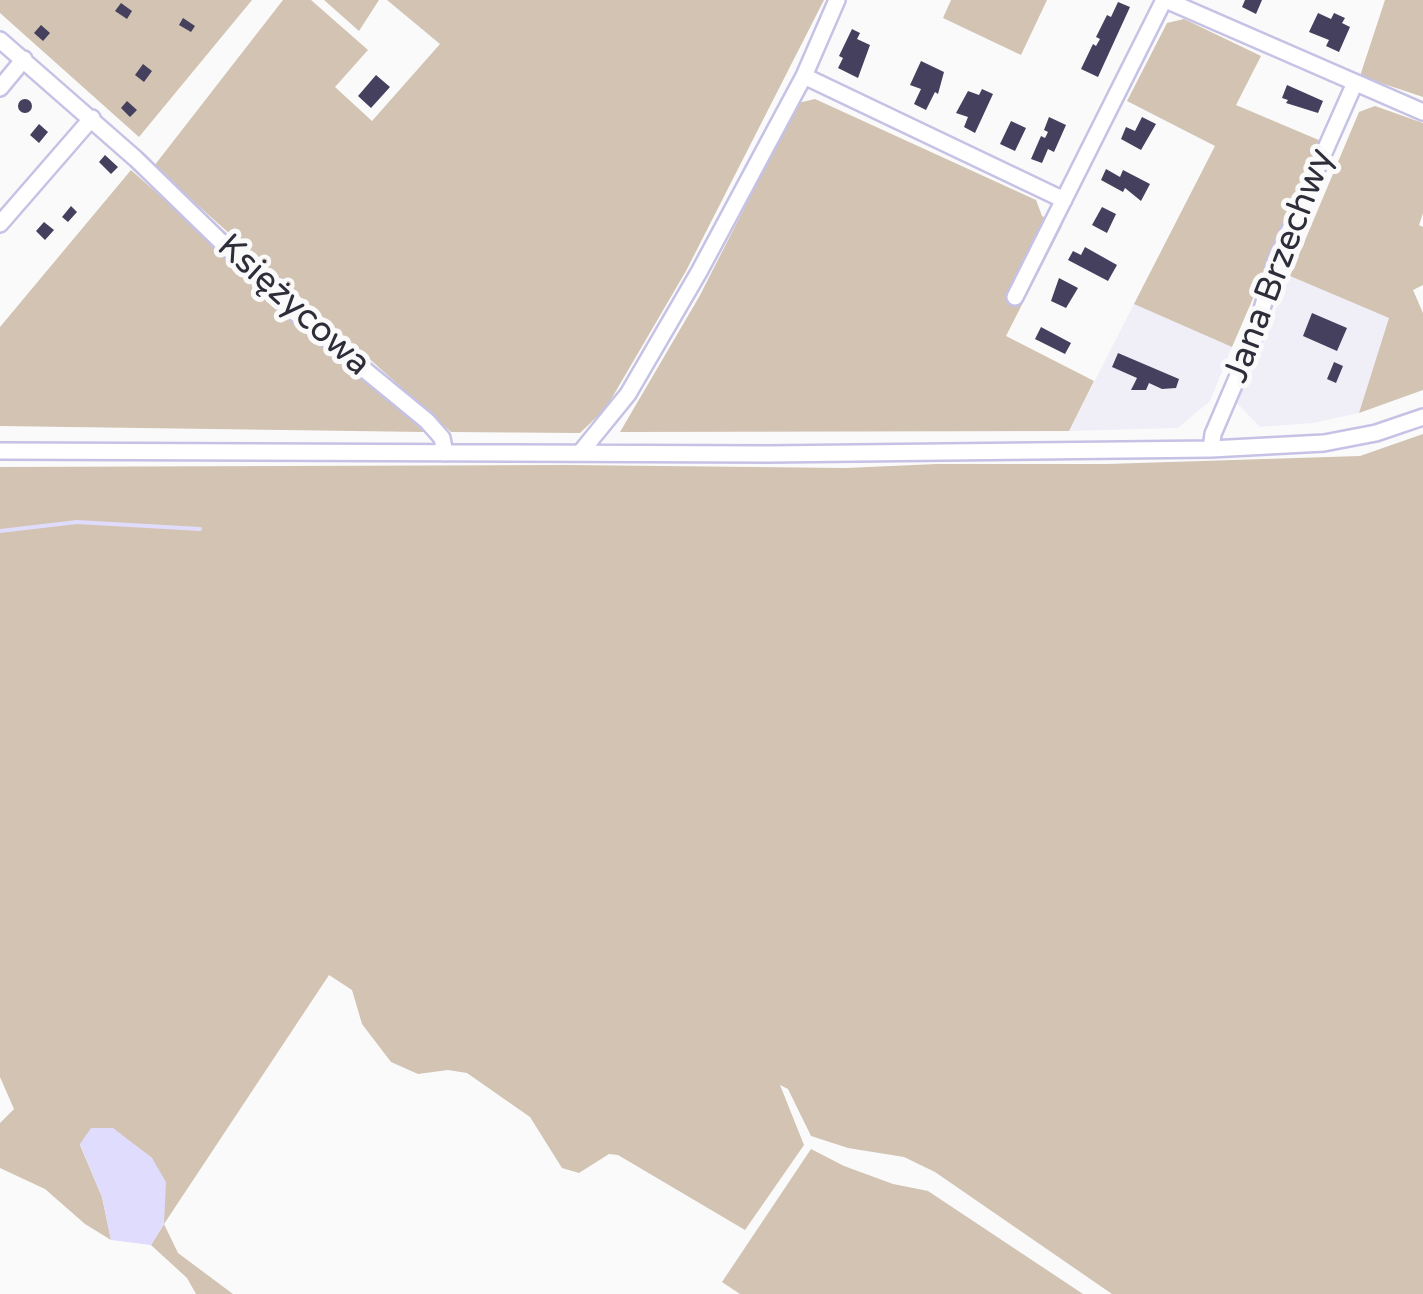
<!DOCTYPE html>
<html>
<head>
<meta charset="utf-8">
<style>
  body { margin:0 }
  canvas { display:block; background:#fafafa }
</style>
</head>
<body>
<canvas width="1423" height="1294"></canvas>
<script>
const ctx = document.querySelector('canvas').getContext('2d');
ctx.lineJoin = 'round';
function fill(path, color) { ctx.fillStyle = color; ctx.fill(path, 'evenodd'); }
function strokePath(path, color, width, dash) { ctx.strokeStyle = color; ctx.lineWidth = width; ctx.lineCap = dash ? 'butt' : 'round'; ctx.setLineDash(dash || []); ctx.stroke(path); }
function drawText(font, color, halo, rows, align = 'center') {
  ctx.font = font + ' "Varela Round",sans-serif'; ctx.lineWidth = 10; ctx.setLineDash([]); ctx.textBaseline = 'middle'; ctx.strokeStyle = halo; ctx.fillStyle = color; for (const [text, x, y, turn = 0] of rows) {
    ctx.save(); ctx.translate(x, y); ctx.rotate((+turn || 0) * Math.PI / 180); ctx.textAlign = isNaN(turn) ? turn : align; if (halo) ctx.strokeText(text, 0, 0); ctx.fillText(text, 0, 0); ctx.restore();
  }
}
fill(new Path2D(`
  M1290,276l99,42 -30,95 -46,10 -53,4 -24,-25z
  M1134,304l98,43 -22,54 -32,27 -109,3z`), '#f0eff8');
fill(new Path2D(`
  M0,0h252l-113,137 -139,-124z
  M283,0h28l57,50 -33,37 37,34 68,-77 -53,-44h437l-138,271 -80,137 -26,25 -129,-1 -297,-266z
  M324,0h55l-20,31z
  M951,0h96l-26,55 -78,-37z
  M1385,0h38v97l-63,-21z
  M1184,19l77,37 -25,49 85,36 -89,206 -98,-43 81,-158 -88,-45 40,-78z
  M815,99l221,101 6,16 20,10 -56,110 88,45 -25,50 -449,1 79,-135 99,-194z
  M1375,106l48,17v90l-4,12 4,2v58l-10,5 10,23v77l-64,23 30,-95 -99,-42 69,-164z
  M131,170l294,262 -425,-6v-99z
  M1423,434v860h-311l-177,-122 -31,-15 -56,-9 -37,-12 -23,-47 -8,-4 24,60 -59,85 -127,-75 -9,-1 -30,19 -17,-5 -32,-51 -63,-44 -19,-3 -30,4 -27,-12 -29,-38 -10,-34 -23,-15 -165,249 14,29 55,41h-37l-9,-16 -36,-33 13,-21 -12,-66 -39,-29 -33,16 22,52 9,43 -26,-16 -40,-35 -45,-21v-45l14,-14 -14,-32v-610l569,-2 277,3 91,-4h170l253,-8z
  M811,1149l33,17 49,18 35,7 155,103h-343l-18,-12z`), '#d2c3b2');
fill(new Path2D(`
  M91,1128h22l39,30 14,24 -2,42 -13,21 -40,-5 -9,-43 -22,-53z`), '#e0dcfd');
strokePath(new Path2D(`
  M0,531l77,-9 123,7`), '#e0dcfd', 4);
fill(new Path2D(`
  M1245,0h17l-6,14 -14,-7z
  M1118,2l12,5 -32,70 -17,-8 12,-25 3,2 4,-7 -4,-2 11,-22 4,2z
  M121,3l11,8 -5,8 -12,-8z
  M1318,13l13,6 3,-6 11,5 -3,5 8,4 -11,25 -13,-6 3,-6 -20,-8z
  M183,18l12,8 -4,6 -12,-7z
  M41,25l9,8 -7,8 -9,-8z
  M852,29l8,4 -3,6 13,6 -12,33 -20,-10 5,-10 -4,-2z
  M921,61l23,11 -6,22 -3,-2 -9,18 -12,-6 7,-15 -11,-4z
  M143,64l9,7 -8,11 -9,-7z
  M376,75l14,12 -19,21 -13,-12z
  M1287,85l36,16 -5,12 -32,-10 2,-3 -6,-2z
  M982,89l11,5 -18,39 -11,-6 4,-10 -12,-4 12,-22 11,4z
  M18 106a7 7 0 1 1 14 0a7 7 0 1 1-14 0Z
  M127,101l10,9 -7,7 -9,-9z
  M1049,117l17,8 -12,27 -6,-3 -6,14 -11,-4 10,-23 4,2 3,-6 -4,-2z
  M1142,117l14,7 -15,26 -20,-11 5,-12 9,4z
  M1011,121l15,7 -11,23 -15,-7z
  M39,124l9,8 -9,11 -9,-8z
  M105,155l13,12 -7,7 -12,-12z
  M1106,169l14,8 3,-7 27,14 -9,17 -16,-13 -2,4 -22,-12z
  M71,206l6,6 -9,10 -6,-5z
  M1102,207l14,7 -9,19 -15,-8z
  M44,222l10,8 -9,10 -9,-9z
  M1085,247l32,18 -9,16 -40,-21 5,-9 8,4z
  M1059,278l19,10 -12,20 -15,-7z
  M1312,313l35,15 -10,23 -34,-15z
  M1041,327l30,16 -6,11 -30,-15z
  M1118,353l61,26 -3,9 -14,1 -13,-6 -3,7h-15l6,-12 -25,-11z
  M1334,362l9,4 -7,17 -9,-4z`), '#44405d');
const minor = new Path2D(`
  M1166,0l257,112
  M0,40l136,119 151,147 140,115 15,17 3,15
  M804,76l260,124
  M0,88l24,-29
  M0,224l92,-106
  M1015,297l149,-297
  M1211,449l2,-15 39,-91 24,-82 78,-176
  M0,451l768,3 443,-5 113,-6 52,-10 47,-16
  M580,453l48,-59 71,-122 105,-196 33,-76`);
strokePath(minor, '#c6c2e6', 20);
strokePath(minor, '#fff', 15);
drawText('35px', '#2e2d3a', '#fafafa', [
  ["Jana Brzechwy",1280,266,-69],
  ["Księżycowa",293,306,42]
]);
</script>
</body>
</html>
